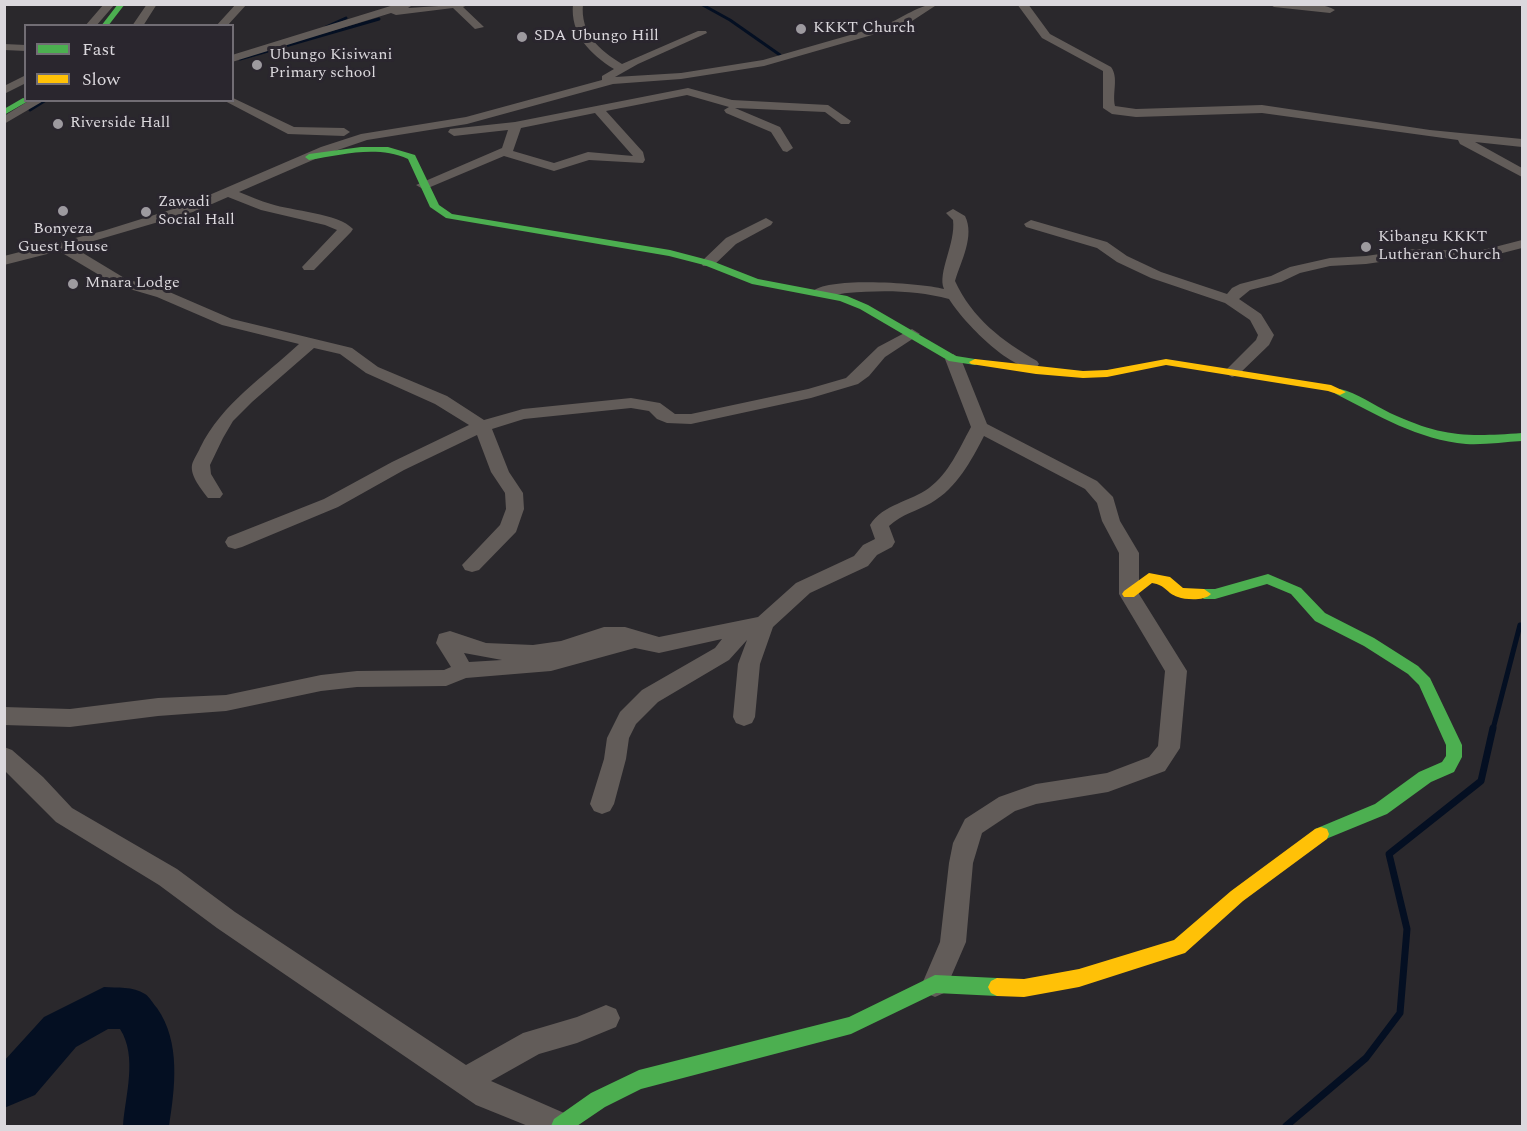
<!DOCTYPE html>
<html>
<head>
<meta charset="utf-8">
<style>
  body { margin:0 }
  #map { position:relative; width:1527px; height:1131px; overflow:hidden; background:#2a282c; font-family:Spectral,serif }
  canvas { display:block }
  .frame { position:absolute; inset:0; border:6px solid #dbd8dd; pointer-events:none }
  .legend { position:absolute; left:24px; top:24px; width:210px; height:78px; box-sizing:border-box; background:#2a262e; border:2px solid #716d74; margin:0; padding:8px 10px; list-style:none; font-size:18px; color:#dbd8dd }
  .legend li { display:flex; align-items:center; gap:12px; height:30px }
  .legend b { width:30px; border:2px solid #716d74 }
</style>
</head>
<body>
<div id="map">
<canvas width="1527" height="1131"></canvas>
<div class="frame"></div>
<ul class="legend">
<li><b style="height:8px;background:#4caf50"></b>Fast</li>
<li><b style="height:8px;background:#ffc107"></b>Slow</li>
</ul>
</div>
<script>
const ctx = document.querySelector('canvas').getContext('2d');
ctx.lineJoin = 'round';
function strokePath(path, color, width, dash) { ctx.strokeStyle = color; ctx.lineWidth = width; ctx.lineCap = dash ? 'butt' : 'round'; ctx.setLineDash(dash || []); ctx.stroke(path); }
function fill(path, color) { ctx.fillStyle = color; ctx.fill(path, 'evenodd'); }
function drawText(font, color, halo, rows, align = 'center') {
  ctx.font = font + ' Spectral,serif'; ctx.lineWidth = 6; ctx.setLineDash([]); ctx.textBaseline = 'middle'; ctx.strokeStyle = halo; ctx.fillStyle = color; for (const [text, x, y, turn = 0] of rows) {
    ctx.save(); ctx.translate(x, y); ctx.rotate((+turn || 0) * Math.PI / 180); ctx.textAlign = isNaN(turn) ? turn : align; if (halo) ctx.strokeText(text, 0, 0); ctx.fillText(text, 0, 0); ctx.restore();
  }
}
strokePath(new Path2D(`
  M701,4l29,16 50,35
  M326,27l20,-9
  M240,59l139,-40
  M30,110l16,-10`), '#040f22', 3);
strokePath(new Path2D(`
  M1493,729l27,-104`), '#040f22', 5);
strokePath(new Path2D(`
  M1286,1126l80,-68 34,-45 7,-84 -18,-75 92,-73 12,-53`), '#040f22', 7);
fill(new Path2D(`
  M104,987c13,1 29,-1 41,7 5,3 8,10 12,14 24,34 18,80 12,118h-46c2,-30 15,-69 -3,-97h-12l-32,18 -41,48 -31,13v-47l40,-44z`), '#040f22');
fill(new Path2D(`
  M104,4h11l-19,22h-11z
  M147,4h10l-14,22h-11z
  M236,4h11l-20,22h-11z
  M397,4h17l-6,4 62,-4 -7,3 21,20 -9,2 -22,-21 -57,7 -5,-2 -159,49v-7z
  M573,4h10c-3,29 16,46 39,60l76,-33h8l1,2 -69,31 -23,13 66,-4 82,-13 122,-35c18,-7 34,-21 53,-21l-29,19 -16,6 -129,37 -83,13 -68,5 -146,40 -100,16 -38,13 -90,39c11,4 21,9 32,12 21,7 67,9 82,25l-2,3 -37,38h-10l-2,-3 35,-37 -12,-5 -64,-15 -33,-13 -32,14 -123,36 53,32 41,12 65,28 120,29 26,19 69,29 37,24 39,-11 108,-11 29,5 15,11h16l117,-25 38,-11 32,-31 34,-18 8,5 -35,23 -16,19 -11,8 -47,14 -120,26 -24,-1 -10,-4 -8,-8 -18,-3 -107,11 -32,10 17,43 14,21 1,16 -8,23 -37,38 -7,2 -7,-2 -3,-5 38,-40 6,-16 -1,-16 -14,-21 -14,-37 -73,35 -66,37 -96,40 -7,2 -7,-2 -3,-5 3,-5 96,-38 68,-37 77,-37 -34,-21 -69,-31 -26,-19 -26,-6 -62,54 -19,19 -10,17 -13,27 1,9 12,20 -3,4h-12c-6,-8 -18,-22 -16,-33 1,-5 6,-12 8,-17 22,-45 64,-71 99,-104l-77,-19 -65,-28 -41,-12 -57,-34 -55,14v-9l99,-25 83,-26 135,-58 40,-13 105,-17 136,-37v-4l12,-7c-24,-15 -44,-35 -41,-65z
  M1017,4h11l22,30 61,33c8,11 1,25 4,39l21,3 126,-4 168,25 92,9v8l-47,-5 47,26v9l-62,-33 -2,-4 -196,-27 -126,4 -24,-3 -9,-6v-37l-61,-33z
  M1269,4c17,0 53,-3 66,6l-5,3 -56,-6z
  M4,44l22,1v6l-22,-1z
  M26,75v8l-22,11v-8z
  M688,88l44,12 96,5 23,16 -2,3h-8l-16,-12 -90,-4 45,19 13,21 -6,4 -4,-1 -12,-19 -45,-19 -2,-3 5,-3 -42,-12 -81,16 37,41 2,8 -2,3 -54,-3 -35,11 -50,-15 -76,32 -5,1 -7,-4 86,-37 6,-18 -54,6 -6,-4 2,-3 65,-7zM595,113l38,43 -45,-4 -34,11 -41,-12 8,-23z
  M233,98l61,29 50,1 6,4 -6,4 -56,-2 -65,-34h9z
  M30,100h15l-41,24v-8z
  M953,209l12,7c10,20 -4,45 -10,65 17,37 47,60 82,80l2,3 -2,3c-25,7 -76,-48 -88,-68 -33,-9 -68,-9 -102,-6 -10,1 -28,7 -35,-1 14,-16 110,-9 132,-3 -7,-16 12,-46 9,-69l-7,-7z
  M766,218l7,4 -2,3 -35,19 -23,22h-10l-2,-3 2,-3 23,-22z
  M1031,220l76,22 20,14 34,16 66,22 5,-6 8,-4 31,-8 19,-9 40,-9 36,-2 48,-7 53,2 20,-2 35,-9v8l-35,9 -20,2 -53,-2 -48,7 -36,2 -30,7 -19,9 -31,8 -11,9 22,15 13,21 -5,10 -31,30 -6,2 -8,-5 32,-32 2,-5 -8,-15 -25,-17 -74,-25 -34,-16 -20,-14 -71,-21 -2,-3z
  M953,354l8,5 26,65 110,57 16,16 7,24 19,32v41l48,77 -7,77 -15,23 -57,21 -72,12 -21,7 -33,22 -9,30 -7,79 -22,51 -9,4 -9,-4 -4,-9 18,-42 9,-79 4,-20 12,-24 34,-22 37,-13 71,-11 42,-16 9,-11 7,-75 -46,-77v-41l-17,-32 -5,-18 -12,-14 -101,-53c-13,25 -27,52 -53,67 -14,8 -29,11 -42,23l6,16 -3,5 -15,8 -9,11 -58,27 -37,34 -13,37 -5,53 -3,6 -8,3 -8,-3 -3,-6 5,-53 9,-24 -18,20 -71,42 -22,22 -7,14 -3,21 -12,45 -4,7 -8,3 -8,-3 -4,-7 14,-45 3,-21 13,-26 22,-22 73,-42 7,-9 -63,14 -24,-5 -84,23 -85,7 -20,8 -89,1 -36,4 -95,20 -68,5 -88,11 -66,-2v-18l66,2 88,-11 68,-3 95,-20 36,-4 87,-1 7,-3 -15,-24 3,-9 11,-3 36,12 47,2 28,-4 43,-14h21l34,10 99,-20 38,-34 58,-27 9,-11 12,-6 -5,-14c13,-21 40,-23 59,-37 20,-15 30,-39 42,-61l-26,-68zM464,653l38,7 -33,2z
  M4,747l8,3 31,27 29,31 105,61 58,43 231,153 57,-32 54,-16 29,-12 10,4 4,9 -4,9 -39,16 -38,11 -48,27 80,35 4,10h-47l-52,-21 -259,-177 -58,-43 -103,-63 -52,-52z`), '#625c59');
fill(new Path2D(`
  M118,4h7l-17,22h-7z
  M23,98l7,2 -26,15v-6z
  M361,147h27l27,8 24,50 13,9 218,36 42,11 46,18 89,17 21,9 88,51 19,3 6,3 -6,3 -26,-4 -89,-52 -20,-8 -88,-17 -48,-19 -35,-9 -223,-38 -16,-11 -22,-48c-32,-14 -66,-4 -99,1l-4,-3 4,-3z
  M1340,389c17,4 34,16 50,24 52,24 76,24 132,20v8c-18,1 -37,4 -56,3 -47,-4 -89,-29 -130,-50l-2,-2z
  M1268,574l33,14 24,25 49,25 44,28 12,12 32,67v12l-8,15 -23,10 -44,32 -66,27 -6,-2 -2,-5 2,-5 60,-25 44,-32 23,-10 4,-6v-11l-27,-60 -11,-11 -44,-28 -49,-25 -24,-27 -24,-10 -52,15h-11l-7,-5 7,-5h11z
  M935,975l62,3 6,3 3,6 -3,6 -6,3 -61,-3 -85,41 -210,55 -36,18 -28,19h-26l3,-7 37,-26 48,-23 210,-53z`), '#4caf50');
fill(new Path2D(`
  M975,359l108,12 24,-1 59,-11 165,26 15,7 -6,3 -12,-4 -162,-26 -59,12 -24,1 -47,-4 -65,-10 -2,-2z
  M1149,573l21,4 13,11 21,1 7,5c-6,7 -25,6 -33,3 -12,-4 -12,-12 -26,-14l-18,14h-10l-2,-3 2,-3z
  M1321,827l6,2 2,5 -2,5 -84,62 -58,52 -106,34 -55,10 -27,-1 -6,-3 -3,-6 3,-6 6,-3 27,1 55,-10 95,-29 57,-49 84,-62z`), '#ffc107');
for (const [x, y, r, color] of [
  [801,29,6,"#9d9a9f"],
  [522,37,6,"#9d9a9f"],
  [257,65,6,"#9d9a9f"],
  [58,124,6,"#9d9a9f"],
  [63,211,6,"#9d9a9f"],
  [146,212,6,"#9d9a9f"],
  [1366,247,6,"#9d9a9f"],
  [73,284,6,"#9d9a9f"]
]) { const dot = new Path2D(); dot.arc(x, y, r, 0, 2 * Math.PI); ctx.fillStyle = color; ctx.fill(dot); strokePath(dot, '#2a262e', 2); }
drawText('16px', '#dbd8dd', '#2a262e', [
  ["KKKT Church",813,29],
  ["SDA Ubungo Hill",534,37],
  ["Ubungo Kisiwani",269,56],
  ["Primary school",269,74],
  ["Riverside Hall",70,124],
  ["Zawadi",158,203],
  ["Social Hall",158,221],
  ["Bonyeza",63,230,"center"],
  ["Guest House",63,248,"center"],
  ["Kibangu KKKT",1378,238],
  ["Lutheran Church",1378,256],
  ["Mnara Lodge",85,284]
], 'left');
</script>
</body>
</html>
